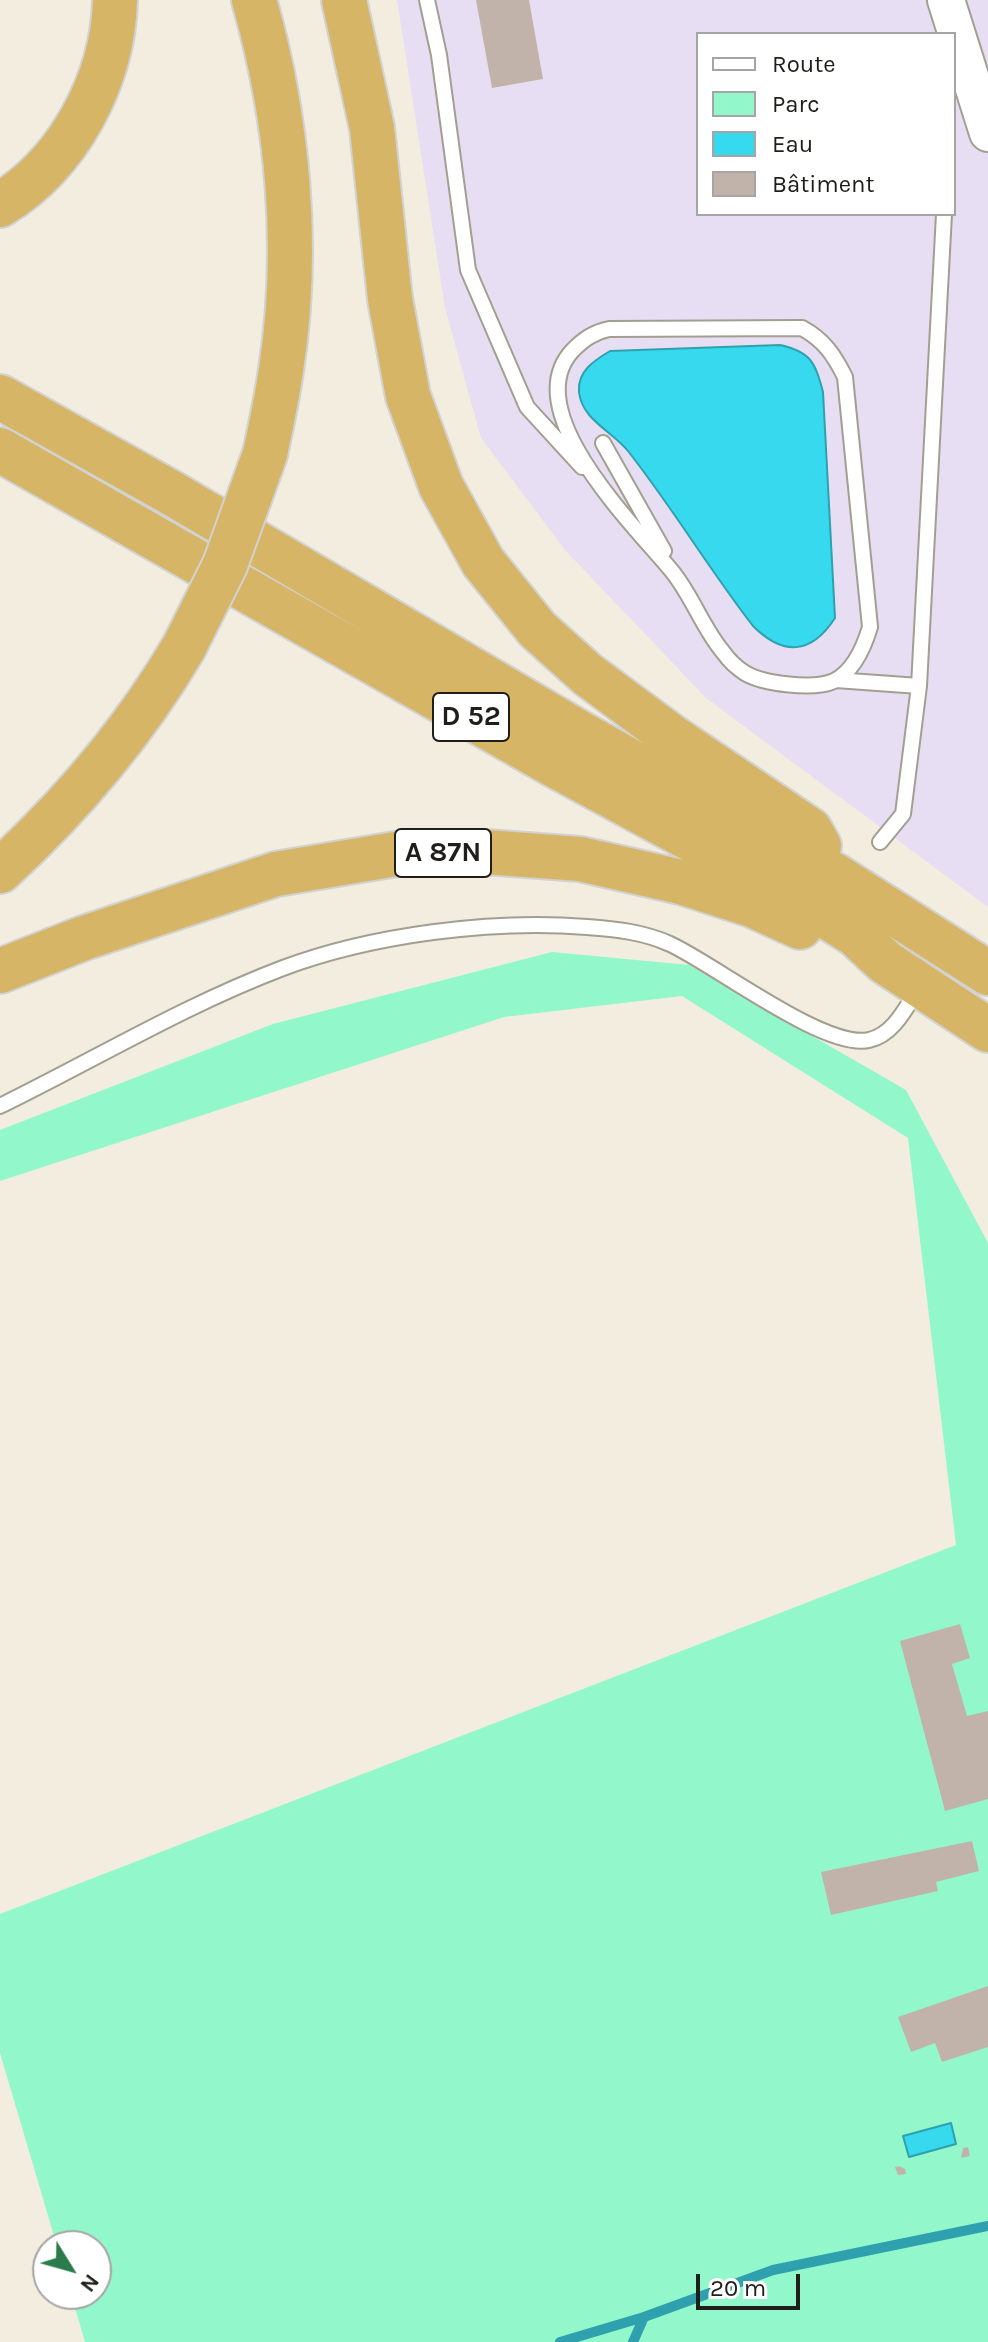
<!DOCTYPE html>
<html>
<head>
<meta charset="utf-8">
<style>
  body { margin:0 }
  #map { position:relative; width:988px; height:2342px; overflow:hidden; background:#f2edde; font-family:Karla,sans-serif }
  canvas { display:block }
  .legend { position:absolute; left:696px; top:32px; width:260px; height:184px; box-sizing:border-box; background:#fff; border:2px solid #a6a5a3; margin:0; padding:10px 14px; list-style:none; font-size:24px; color:#201e19 }
  .legend li { display:flex; align-items:center; gap:16px; height:40px }
  .legend b { width:40px; border:2px solid #a6a5a3 }
  .north { position:absolute; left:32px; top:2230px; width:80px; height:80px; box-sizing:border-box; background:#fff; border:2px solid #a6a5a3; border-radius:50%; rotate:127deg; font-size:22px; font-weight:700; line-height:32px; text-align:center; color:#201e19 }
  .north::after { content:''; display:block; margin:auto; width:28px; height:36px; background:#2b7c4d; clip-path:polygon(50% 0,100% 100%,50% 72%,0 100%) }
  .scale { position:absolute; left:696px; top:2274px; width:104px; height:36px; box-sizing:border-box; border:4px solid #201e19; border-top:0; padding-left:10px; font-size:24px; line-height:28px; white-space:nowrap; color:#201e19; -webkit-text-stroke:6px #fff; paint-order:stroke }
</style>
</head>
<body>
<div id="map">
<canvas width="988" height="2342"></canvas>
<ul class="legend">
<li><b style="height:10px;background:#fff"></b>Route</li>
<li><b style="height:22px;background:#92f8cb"></b>Parc</li>
<li><b style="height:22px;background:#36d9ee"></b>Eau</li>
<li><b style="height:22px;background:#c2b3aa"></b>Bâtiment</li>
</ul>
<div class="north">N</div>
<div class="scale">20 m</div>
</div>
<script>
const ctx = document.querySelector('canvas').getContext('2d');
ctx.lineJoin = 'round';
function fill(path, color) { ctx.fillStyle = color; ctx.fill(path, 'evenodd'); }
function strokePath(path, color, width, dash) { ctx.strokeStyle = color; ctx.lineWidth = width; ctx.lineCap = dash ? 'butt' : 'round'; ctx.setLineDash(dash || []); ctx.stroke(path); }
function drawText(font, color, halo, rows, align = 'center') {
  ctx.font = font + ' Karla,sans-serif'; ctx.lineWidth = 6; ctx.setLineDash([]); ctx.textBaseline = 'middle'; ctx.strokeStyle = halo; ctx.fillStyle = color; for (const [text, x, y, turn = 0] of rows) {
    ctx.save(); ctx.translate(x, y); ctx.rotate((+turn || 0) * Math.PI / 180); ctx.textAlign = isNaN(turn) ? turn : align; if (halo) ctx.strokeText(text, 0, 0); ctx.fillText(text, 0, 0); ctx.restore();
  }
}
fill(new Path2D(`
  M397,0h591v907l-282,-209 -141,-148 -84,-112 -36,-130zM698,34h256v180h-256z`), '#e8def3');
fill(new Path2D(`
  M552,952l137,13 217,125 82,153v1099h-903l-14,-48h25v-48h-39l-57,-193v-139l956,-369 -48,-407 -226,-142 -178,21 -504,164v-51l273,-106z`), '#92f8cb');
const water = new Path2D(`
  M780,345c31,7 35,17 43,47l12,226c-24,37 -52,38 -82,8 -44,-57 -81,-119 -125,-175 -16,-20 -46,-31 -49,-59 -2,-21 16,-32 31,-41z
  M951,2123l5,21 -47,13 -6,-21z`);
fill(water, '#36d9ee');
strokePath(water, '#2fa1ae', 2);
strokePath(new Path2D(`
  M560,2342l84,-25 129,-47 215,-44
  M633,2342l11,-25`), '#2fa1ae', 10);
fill(new Path2D(`
  M476,0h53l14,79 -51,9z
  M960,1624l10,34 -18,6 15,52 21,-5v88l-43,12 -45,-170z
  M972,1841l7,30 -43,11 2,9 -107,24 -10,-43z
  M988,1986v61l-46,15 -7,-19 -24,9 -13,-35z
  M968,2147l2,9 -9,2 2,-10z
  M899,2166l6,3 1,5 -8,1 -3,-8z`), '#c2b3aa');
const service = new Path2D(`
  M427,0l12,55 29,215 59,137 55,60
  M802,328c22,12 32,27 43,49l25,250c-6,20 -16,44 -36,54 -20,9 -71,3 -89,-8 -8,-5 -17,-14 -22,-21 -21,-25 -31,-57 -52,-82 -38,-46 -155,-160 -98,-220 11,-11 21,-18 36,-21z
  M603,443l61,108
  M836,680l83,6
  M880,842l23,-28 16,-128 25,-472
  M0,1106c94,-46 185,-101 283,-138 88,-33 210,-49 304,-41 28,2 57,5 83,17 44,20 155,106 199,96 24,-5 37,-32 49,-51`);
const tertiary = new Path2D(`
  M946,0l42,133`);
const motorway = new Path2D(`
  M254,0c34,119 46,247 27,370 -4,28 -10,56 -16,84
  M344,0l28,128 18,171 18,97 33,90 42,76 54,67 50,45 85,63 138,93 9,16
  M0,205c69,-42 113,-125 115,-205
  M0,397l168,94 410,241 258,144 152,97
  M0,450l554,315 227,123 74,46 30,28 103,68
  M0,871c73,-67 134,-139 184,-224
  M0,971l84,-33 192,-64 120,-20 90,-2 94,7 101,23 71,23 48,22`);
strokePath(service, '#a39f90', 18);
strokePath(tertiary, '#a39f90', 40);
strokePath(motorway, '#d2d2d1', 48);
strokePath(service, '#fff', 14);
strokePath(tertiary, '#fff', 36);
strokePath(motorway, '#d6b566', 44);
const motorwayBridge = new Path2D(`
  M184,647l41,-82 40,-111`);
strokePath(motorwayBridge, '#d2d2d1', 48, []);
strokePath(motorwayBridge, '#d6b566', 44);
for (const [x, y, w] of [
  [471,717,76],
  [443,853,96]
]) { const box = new Path2D(); box.roundRect(x - w / 2, y - 24, w, 48, 6); ctx.fillStyle = '#fff'; ctx.fill(box); strokePath(box, '#201e19', 2); }
drawText('bold 28px', '#201e19', null, [
  ["D 52",471,717],
  ["A 87N",443,853]
]);
</script>
</body>
</html>
